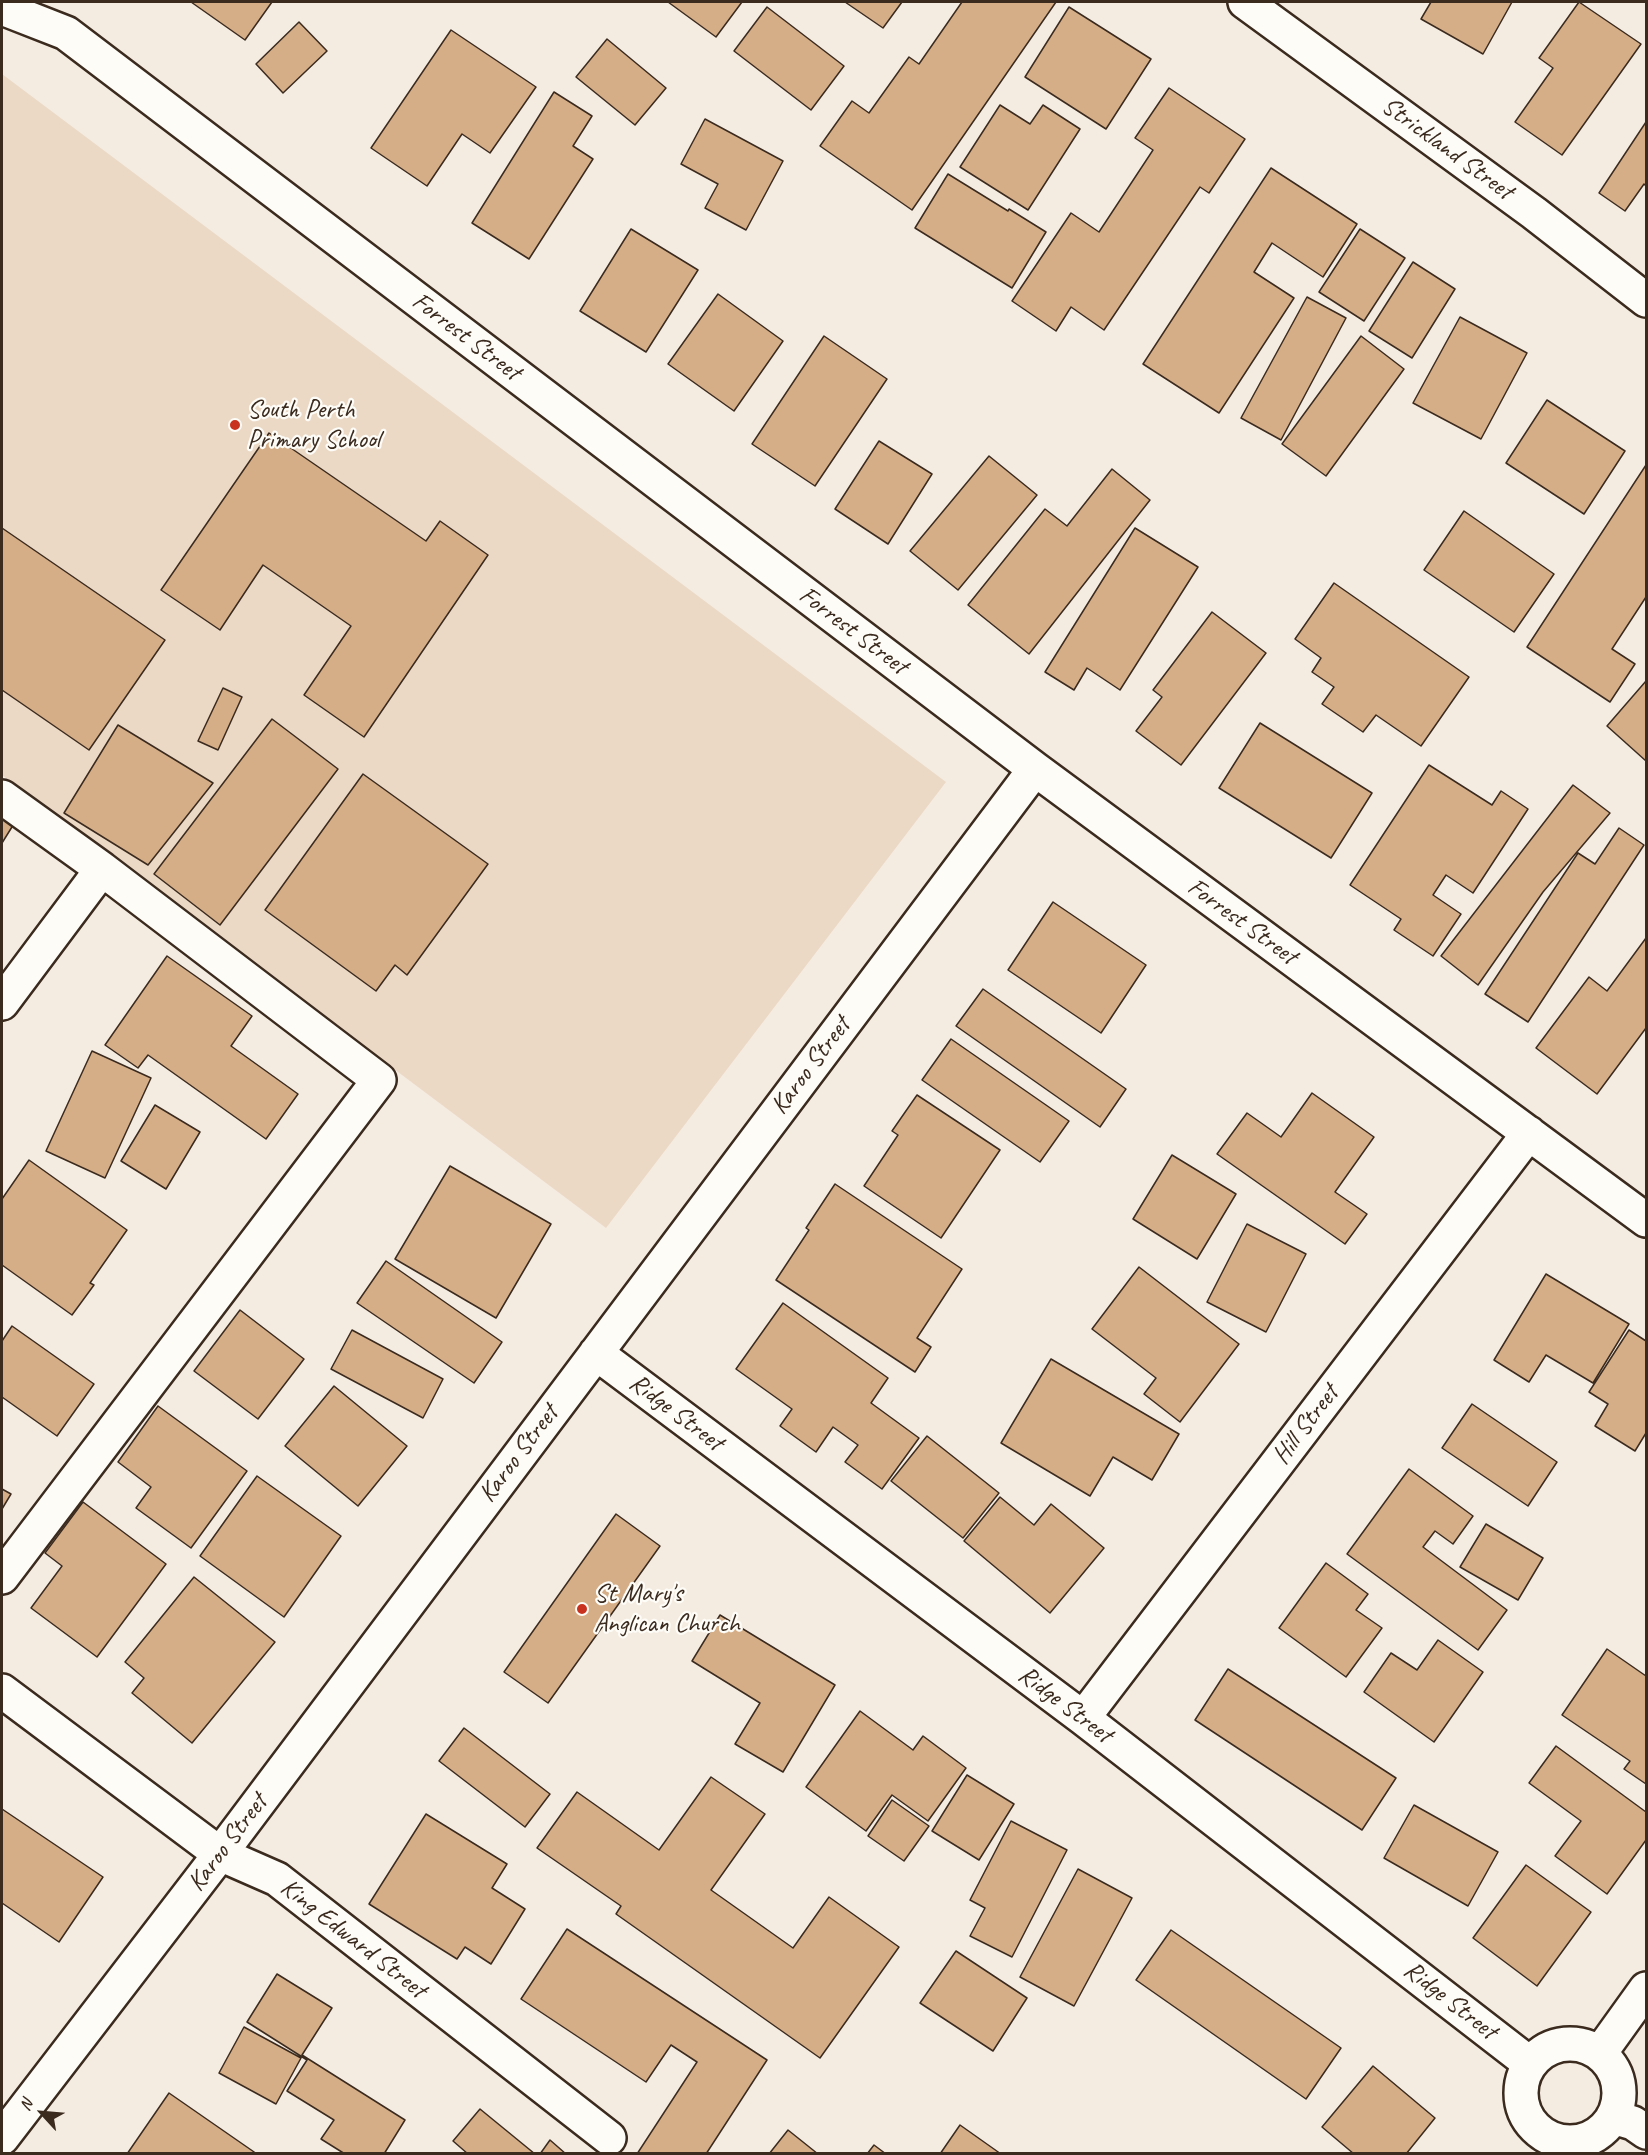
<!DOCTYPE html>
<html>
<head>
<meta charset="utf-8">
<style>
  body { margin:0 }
  #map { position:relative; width:1648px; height:2155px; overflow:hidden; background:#f5ece1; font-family:Caveat,sans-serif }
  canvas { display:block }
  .frame { position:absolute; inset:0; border:3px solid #3b2a1e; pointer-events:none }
  .north { position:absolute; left:12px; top:2083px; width:60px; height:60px; -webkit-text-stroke:4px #fdfcf7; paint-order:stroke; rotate:296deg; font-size:16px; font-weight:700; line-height:24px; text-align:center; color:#3b2a1e }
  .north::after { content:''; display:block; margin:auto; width:21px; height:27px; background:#3b2a1e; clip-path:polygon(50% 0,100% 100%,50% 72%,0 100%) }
</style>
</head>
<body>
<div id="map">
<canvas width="1648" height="2155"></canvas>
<div class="frame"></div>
<div class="north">N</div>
</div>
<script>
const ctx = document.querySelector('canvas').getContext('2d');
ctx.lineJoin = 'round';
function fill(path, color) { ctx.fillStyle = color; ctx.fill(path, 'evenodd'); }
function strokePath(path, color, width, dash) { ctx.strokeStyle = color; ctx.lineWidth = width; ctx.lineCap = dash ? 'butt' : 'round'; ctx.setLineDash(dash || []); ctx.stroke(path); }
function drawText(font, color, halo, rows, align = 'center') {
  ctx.font = font + ' Caveat,sans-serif'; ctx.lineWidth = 4.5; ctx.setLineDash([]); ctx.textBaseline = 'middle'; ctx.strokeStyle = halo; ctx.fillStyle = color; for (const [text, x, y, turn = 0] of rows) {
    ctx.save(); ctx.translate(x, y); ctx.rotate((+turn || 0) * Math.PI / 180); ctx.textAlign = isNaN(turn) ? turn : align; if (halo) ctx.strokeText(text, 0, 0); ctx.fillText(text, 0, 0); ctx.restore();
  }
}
fill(new Path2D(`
  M2,74l944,708 -340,446 -604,-453z`), '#ebd9c6');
const building = new Path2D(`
  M191,2h81l-27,38z
  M668,2h74l-26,35z
  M845,2h57l-19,26z
  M962,2h94l-144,208 -92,-64 32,-45 17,12 40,-56 10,7z
  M1431,2h81l-29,52 -62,-35z
  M1579,2l62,42 -79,111 -47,-33 38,-54 -14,-10z
  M767,7l77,59 -33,44 -77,-59z
  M1069,7l82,52 -45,70 -81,-52z
  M299,22l28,29 -44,42 -27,-29z
  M451,30l85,57 -46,66 -28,-19 -35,52 -56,-38z
  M607,39l59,49 -31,37 -59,-48z
  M1169,88l76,51 -36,54 -9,-6 -96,143 -33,-23 -15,24 -44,-30 59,-88 28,19 54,-82 -18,-12z
  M554,92l38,24 -19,30 20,13 -64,100 -57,-36z
  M1000,105l30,19 13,-19 37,24 -52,81 -68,-43z
  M705,119l78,42 -37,69 -41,-22 13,-24 -37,-20z
  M1646,122v64l-2,-2 -19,27 -26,-18z
  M1271,168l86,56 -34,53 -51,-34 -18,29 40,26 -75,115 -76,-49z
  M948,174l60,37 1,-2 37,23 -34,56 -97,-60z
  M631,229l67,41 -52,82 -66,-41z
  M1360,229l45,29 -41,63 -45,-29z
  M1413,262l42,27 -43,69 -43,-27z
  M718,294l65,47 -49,70 -66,-47z
  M1307,297l39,21 -65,122 -40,-22z
  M1460,317l67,36 -46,86 -68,-36z
  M824,336l63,43 -72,107 -63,-42z
  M1361,336l43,33 -78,107 -44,-32z
  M1547,400l78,51 -41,63 -78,-51z
  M269,433l157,108 14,-20 48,34 -124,182 -60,-42 47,-69 -88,-61 -43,65 -59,-40z
  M879,441l53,33 -44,70 -53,-35z
  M989,456l48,39 -79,95 -48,-39z
  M1646,465v132l-34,52 23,15 -25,38 -83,-55z
  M1112,469l38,31 -121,154 -61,-49 77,-96 22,17z
  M1464,511l90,63 -40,58 -90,-62z
  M2,528l163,112 -76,110 -87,-60z
  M1135,528l63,39 -78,123 -33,-22 -13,22 -29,-18z
  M1334,583l135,94 -48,69 -45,-31 -13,17 -41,-28 12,-17 -22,-15 9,-14 -26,-19z
  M1212,612l54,41 -85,112 -45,-34 26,-34 -9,-7z
  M1646,681v80l-39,-35z
  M223,688l19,9 -24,53 -20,-9z
  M272,719l66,50 -118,156 -66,-51z
  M1260,723l112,70 -41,65 -112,-70z
  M118,725l95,58 -65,82 -84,-52z
  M1429,765l63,40 9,-14 27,18 -55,84 -27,-18 -13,20 28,19 -28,42 -39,-26 7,-11 -51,-34z
  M363,774l125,90 -81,111 -12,-10 -19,26 -111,-81z
  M1573,785l37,28 -67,79 -65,93 -37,-29z
  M2,791l23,15 -23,37z
  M1619,828l25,17 -116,177 -43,-28 93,-141 17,11z
  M1053,902l93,63 -45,68 -93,-63z
  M1646,938v90l-49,66 -61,-46 53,-71 18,14z
  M167,956l85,60 -21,30 67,48 -32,45 -118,-84 -10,13 -33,-23z
  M983,989l143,100 -26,38 -144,-101z
  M951,1039l118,82 -29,41 -118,-82z
  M92,1051l59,27 -46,100 -59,-27z
  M1312,1093l62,44 -39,55 32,22 -22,30 -128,-90 30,-41 34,24z
  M917,1095l83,55 -59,88 -77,-52 34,-51 -6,-4z
  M155,1105l45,27 -34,57 -45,-28z
  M1172,1155l64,39 -39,65 -64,-40z
  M29,1160l98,70 -37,53 4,2 -22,30 -70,-50v-66z
  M450,1166l101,58 -55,94 -101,-59z
  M835,1184l127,85 -45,69 14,9 -16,25 -139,-92 33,-50 -3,-2z
  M1247,1224l59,30 -40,78 -59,-30z
  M386,1261l116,81 -28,41 -117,-80z
  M1139,1267l100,77 -59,78 -36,-28 12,-16 -64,-49z
  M1546,1274l83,50 -36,59 -47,-28 -17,27 -35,-22z
  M783,1303l105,75 -17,25 48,35 -37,51 -37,-27 13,-17 -25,-18 -17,25 -36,-26 12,-17 -56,-40z
  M240,1310l64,49 -46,60 -64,-48z
  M12,1326l82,58 -37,52 -55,-39v-56z
  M352,1330l91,49 -20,39 -92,-49z
  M1629,1330l17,11v92l-11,18 -40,-25 13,-22 -19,-12z
  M1051,1359l128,75 -27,46 -39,-23 -23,39 -89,-53z
  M334,1386l73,60 -49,60 -73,-60z
  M1472,1404l85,58 -29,44 -86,-58z
  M158,1406l89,65 -56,77 -55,-40 15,-21 -33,-25z
  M927,1436l72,57 -36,45 -72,-57z
  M1409,1469l64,47 -20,28 -18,-13 -12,16 84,63 -29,40 -131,-96z
  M257,1476l84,60 -57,81 -84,-61z
  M2,1489l9,5 -9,15z
  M1000,1497l34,28 17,-21 53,44 -54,65 -86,-72z
  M83,1502l83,62 -69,93 -66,-49 31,-42 -17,-13z
  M616,1514l44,32 -112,157 -44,-31z
  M1486,1524l57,34 -25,42 -58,-33z
  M1326,1563l42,31 -12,16 26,18 -36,49 -67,-49z
  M194,1577l81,65 -83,101 -60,-50 12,-15 -19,-16z
  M720,1615l115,70 -52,87 -48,-28 25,-41 -68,-42z
  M1438,1640l45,32 -49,70 -70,-50 27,-39 26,17z
  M1607,1649l39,27v108l-22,-15 6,-8 -68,-46z
  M1228,1669l168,109 -34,52 -167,-110z
  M860,1711l53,39 10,-14 43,32 -38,53 -36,-26 -26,36 -60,-44z
  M464,1728l86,66 -25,33 -86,-66z
  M1556,1746l90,66v28l-39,54 -52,-38 26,-35 -52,-38z
  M967,1775l47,29 -35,56 -47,-29z
  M711,1777l54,37 -54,76 82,58 36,-51 70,50 -79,111 -204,-144 5,-8 -84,-58 40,-56 82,58z
  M892,1800l37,26 -25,35 -36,-25z
  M1414,1805l84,47 -30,54 -84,-48z
  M2,1809l101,68 -44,65 -57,-39z
  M426,1814l81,50 -15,24 33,21 -34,55 -26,-17 -8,12 -88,-55z
  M1011,1821l56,29 -55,107 -42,-21 15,-28 -15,-8z
  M1526,1865l65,47 -54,74 -64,-48z
  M1078,1869l54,29 -58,108 -54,-29z
  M567,1929l200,131 -61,94h-69l60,-92 -26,-17 -25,37 -125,-83z
  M1171,1930l170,118 -35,51 -170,-119z
  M956,1951l71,47 -34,53 -73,-48z
  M277,1974l55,34 -30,47 103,65 -21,34h-39l-24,-15 13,-19 -47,-29 20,-31 -60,-38z
  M244,2027l57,31 -25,46 -57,-31z
  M1373,2066l62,52 -29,36h-52l-32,-27z
  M169,2093l88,61h-130z
  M480,2109l55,45h-67l-15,-13z
  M960,2125l41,29h-61z
  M788,2130l30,24h-49z
  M550,2140l16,14h-26z
  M874,2145l12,9h-19z`);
fill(building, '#d5ae87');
strokePath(building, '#3b2a1e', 1.5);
const minor = new Path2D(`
  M1245,2l289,211 112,87
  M2,8l64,25 969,736 611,451
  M2,797l100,72 277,211 -377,497
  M2,1003l100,-134
  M596,1353l487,365 446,345
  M2,1691l218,163 57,25 332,259
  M1083,1718l446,-585
  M1521 2093a49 49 0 1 1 98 0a49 49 0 1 1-98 0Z
  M1600,2053l46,-64
  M1613,2117l20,6 13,9
  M2,2138l218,-284 815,-1085`);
strokePath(minor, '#3b2a1e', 38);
strokePath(minor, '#fdfcf7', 33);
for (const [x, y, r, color] of [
  [235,425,6,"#c8321e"],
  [582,1609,6,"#c8321e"]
]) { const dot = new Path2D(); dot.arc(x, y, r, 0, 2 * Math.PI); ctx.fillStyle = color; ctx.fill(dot); strokePath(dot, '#fdfcf7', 2); }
drawText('26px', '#3b2a1e', '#fdfcf7', [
  ["Strickland Street",1447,149,36],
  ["Forrest Street",466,337,37],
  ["Forrest Street",853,631,37],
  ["Forrest Street",1242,922,36],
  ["Karoo Street",811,1066,-53],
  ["Ridge Street",676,1413,37],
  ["Hill Street",1306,1425,-53],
  ["Karoo Street",519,1454,-53],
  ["Ridge Street",1065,1705,37],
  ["Karoo Street",228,1843,-53],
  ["King Edward Street",353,1939,38],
  ["Ridge Street",1450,2001,38]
]);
drawText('26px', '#3b2a1e', '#fdfcf7', [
  ["South Perth",247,410],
  ["Primary School",247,440],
  ["St Mary's",594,1594],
  ["Anglican Church",594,1624]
], 'left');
</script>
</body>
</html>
